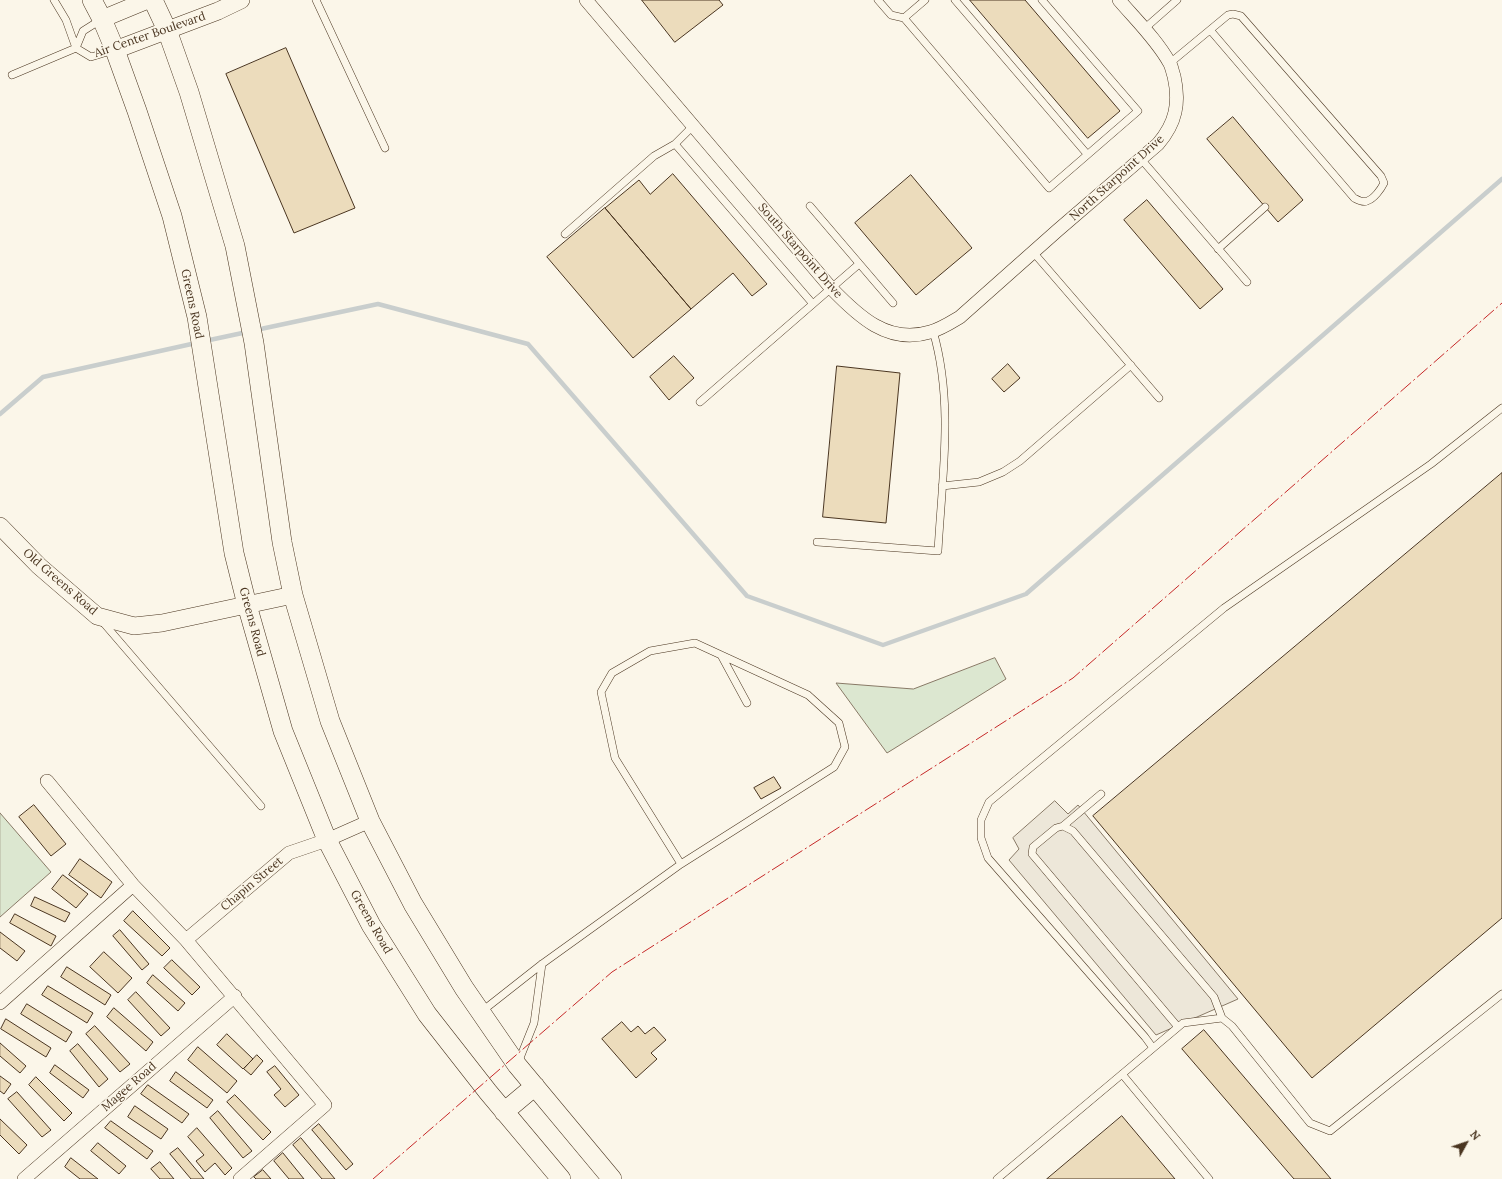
<!DOCTYPE html>
<html>
<head>
<meta charset="utf-8">
<style>
  body { margin:0 }
  #map { position:relative; width:1502px; height:1179px; overflow:hidden; background:#fbf6e9; font-family:Lora,serif }
  canvas { display:block }
  .north { position:absolute; left:1446px; top:1123px; width:40px; height:40px; -webkit-text-stroke:3px #fbf6e9; paint-order:stroke; rotate:50deg; font-size:11px; font-weight:700; line-height:16px; text-align:center; color:#4a3520 }
  .north::after { content:''; display:block; margin:auto; width:14px; height:18px; background:#4a3520; clip-path:polygon(50% 0,100% 100%,50% 72%,0 100%) }
</style>
</head>
<body>
<div id="map">
<canvas width="1502" height="1179"></canvas>
<div class="north">N</div>
</div>
<script>
const ctx = document.querySelector('canvas').getContext('2d');
ctx.lineJoin = 'round';
function fill(path, color) { ctx.fillStyle = color; ctx.fill(path, 'evenodd'); }
function strokePath(path, color, width, dash) { ctx.strokeStyle = color; ctx.lineWidth = width; ctx.lineCap = dash ? 'butt' : 'round'; ctx.setLineDash(dash || []); ctx.stroke(path); }
function drawText(font, color, halo, rows, align = 'center') {
  ctx.font = font + ' Lora,serif'; ctx.lineWidth = 3; ctx.setLineDash([]); ctx.textBaseline = 'middle'; ctx.strokeStyle = halo; ctx.fillStyle = color; for (const [text, x, y, turn = 0] of rows) {
    ctx.save(); ctx.translate(x, y); ctx.rotate((+turn || 0) * Math.PI / 180); ctx.textAlign = isNaN(turn) ? turn : align; if (halo) ctx.strokeText(text, 0, 0); ctx.fillText(text, 0, 0); ctx.restore();
  }
}
const green = new Path2D(`
  M995,658l11,21 -119,74 -51,-70 77,6z
  M0,813l51,59 -51,45z`);
fill(green, '#dce7d0');
strokePath(green, '#887966', 1);
const parking = new Path2D(`
  M1055,801l13,13 10,-9 160,194 -82,36 -147,-175 10,-11 -6,-11z`);
fill(parking, '#ede7d9');
strokePath(parking, '#887966', 1);
strokePath(new Path2D(`
  M256,330l122,-26 150,40 219,252 136,49 143,-51 476,-415
  M205,341l42,-9
  M0,414l43,-37 153,-34`), '#c9cecd', 4.5);
const building = new Path2D(`
  M642,0h77l4,5 -48,37z
  M970,0h55l95,111 -32,27z
  M286,48l69,160 -61,25 -68,-159z
  M1233,117l70,83 -25,22 -71,-83z
  M673,174l94,110 -15,12 -19,-23 -42,36 -86,-101 34,-28 11,14z
  M911,175l61,73 -56,47 -61,-72z
  M1147,200l76,89 -23,20 -76,-89z
  M605,208l86,101 -58,49 -86,-101z
  M674,356l20,22 -25,22 -19,-23z
  M1008,364l12,14 -16,14 -12,-13z
  M837,366l63,7 -14,150 -63,-6z
  M1502,473v445l-190,160 -219,-262z
  M774,777l7,11 -20,11 -7,-11z
  M34,805l32,39 -15,12 -32,-39z
  M80,859l32,23 -11,16 -32,-23z
  M63,875l25,19 -12,14 -24,-19z
  M35,897l35,16 -5,9 -34,-16z
  M133,911l37,37 -8,8 -38,-35z
  M15,914l41,22 -5,10 -41,-23z
  M120,930l29,34 -7,6 -29,-34z
  M0,932l25,19 -8,10 -17,-13z
  M104,952l28,26 -14,15 -28,-26z
  M172,960l28,27 -8,8 -28,-27z
  M67,967l44,28 -6,10 -44,-28z
  M153,975l32,28 -7,8 -31,-28z
  M48,986l45,27 -6,10 -45,-28z
  M136,992l34,36 -9,8 -33,-36z
  M27,1004l45,28 -6,10 -45,-28z
  M114,1008l39,34 -7,9 -39,-34z
  M6,1019l45,29 -5,9 -45,-28z
  M622,1022l9,10 7,-6 7,8 9,-7 12,13 -15,13 6,6 -21,19 -34,-39z
  M95,1026l35,38 -10,8 -34,-38z
  M1204,1030l127,149h-37l-112,-130z
  M227,1034l26,25 -10,10 -26,-24z
  M0,1043l26,23 -6,7 -20,-17z
  M78,1044l30,35 -9,8 -29,-36z
  M198,1047l39,34 -10,12 -39,-33z
  M257,1055l6,6 -12,14 -7,-6z
  M55,1065l34,25 -6,8 -33,-25z
  M275,1066l24,29 -14,12 -11,-12 7,-6 -14,-17z
  M176,1072l37,28 -6,8 -37,-27z
  M0,1076l11,8 -7,10 -4,-3z
  M36,1077l36,36 -8,8 -35,-36z
  M148,1085l41,29 -7,9 -41,-29z
  M17,1092l34,38 -9,7 -34,-38z
  M235,1095l36,37 -8,8 -36,-38z
  M135,1106l33,23 -7,10 -33,-22z
  M218,1111l34,40 -9,7 -33,-40z
  M1122,1116l53,63h-128z
  M0,1119l27,26 -8,9 -19,-19z
  M111,1121l42,30 -6,8 -42,-31z
  M319,1124l34,40 -7,6 -34,-40z
  M197,1128l35,40 -7,7 -10,-12 -10,9 -9,-11 8,-6 -16,-18z
  M301,1138l34,41h-13l-29,-34z
  M98,1143l28,23 -7,8 -28,-23z
  M178,1148l26,31h-13l-21,-25z
  M283,1153l21,26h-15l-15,-18z
  M71,1158l27,21h-18l-15,-12z
  M160,1162l14,17h-14l-9,-10z
  M263,1170l8,9h-15l-2,-2z`);
fill(building, '#ecdcbc');
strokePath(building, '#4a3520', 1);
const service = new Path2D(`
  M54,0l12,20 10,28
  M316,0l69,148
  M878,0l13,15 13,3 145,170 89,-77 -96,-111
  M955,0l132,154
  M904,18l21,-18
  M1144,29l33,-29
  M76,48l15,9 23,-7
  M76,48l7,-17 19,-12
  M1170,63l58,-48 5,-1 8,2 140,160 3,7c-3,6 -10,16 -17,18 -4,2 -9,-1 -13,-3l-143,-167
  M12,75l64,-27
  M675,144l138,160
  M1141,159l106,123
  M810,206l83,97
  M565,234l89,-78 21,-12 18,-18
  M1218,249l47,-42
  M1033,252l126,146
  M700,402l159,-138
  M942,486l37,-4 24,-10 17,-11 111,-96
  M817,542l121,9c4,-73 16,-149 -5,-220
  M101,620l160,186
  M721,655l26,48
  M1063,826l38,-32
  M481,1012l61,-48 139,-100 153,-97 11,-20 -6,-24 -31,-28 -113,-52 -45,8 -38,22 -11,19 14,66 66,106
  M1178,1027l-146,-173 1,-7 23,-19 7,-2 10,5 141,166 8,21
  M1153,1048l-8,-11 -157,-179 -7,-20v-18l8,-18 235,-194 207,-144 71,-56
  M518,1063l16,-40 8,-59
  M1122,1074l87,105
  M997,1179l186,-156 39,-5 10,8 78,97 20,8 172,-137`);
const minor = new Path2D(`
  M586,0l245,288c27,28 57,57 99,44 11,-3 20,-9 30,-15l98,-87 100,-86c18,-21 22,-41 16,-68 -2,-5 -2,-10 -5,-14 -13,-23 -33,-42 -50,-62
  M47,781l86,104 53,55 139,165 -85,74
  M186,940l103,-87 38,-13 43,-19
  M0,1003l133,-118
  M24,1179l211,-183`);
const tertiary = new Path2D(`
  M102,19l46,-19
  M115,50l103,-39 23,-11
  M0,526l39,40 58,50 37,10 28,-3 131,-28`);
const secondary = new Path2D(`
  M92,0l10,19 13,31 22,61 35,105 25,101 37,236 13,52 36,126 44,109 44,85 56,89 61,78 73,87
  M153,0l14,30 22,62 46,154 19,97 28,199 11,53 37,126 40,100 43,83 51,84 53,77 95,114
  M504,1112l31,-26`);
strokePath(service, '#4a3520', 8);
strokePath(minor, '#4a3520', 14);
strokePath(tertiary, '#4a3520', 18);
strokePath(secondary, '#4a3520', 20);
strokePath(service, '#fbf6e9', 7);
strokePath(minor, '#fbf6e9', 13);
strokePath(tertiary, '#fbf6e9', 17);
strokePath(secondary, '#fbf6e9', 19);
strokePath(new Path2D(`
  M373,1179l239,-207 461,-294 429,-375`), '#c62828', 1, [14, 3, 2, 3]);
drawText('12px', '#4a3520', '#fbf6e9', [
  ["Air Center Boulevard",150,35,-19],
  ["North Starpoint Drive",1117,178,-42],
  ["South Starpoint Drive",800,251,49],
  ["Greens Road",192,304,78],
  ["Old Greens Road",60,582,41],
  ["Greens Road",252,622,75],
  ["Chapin Street",252,884,-40],
  ["Greens Road",371,922,60],
  ["Magee Road",129,1087,-41]
]);
</script>
</body>
</html>
